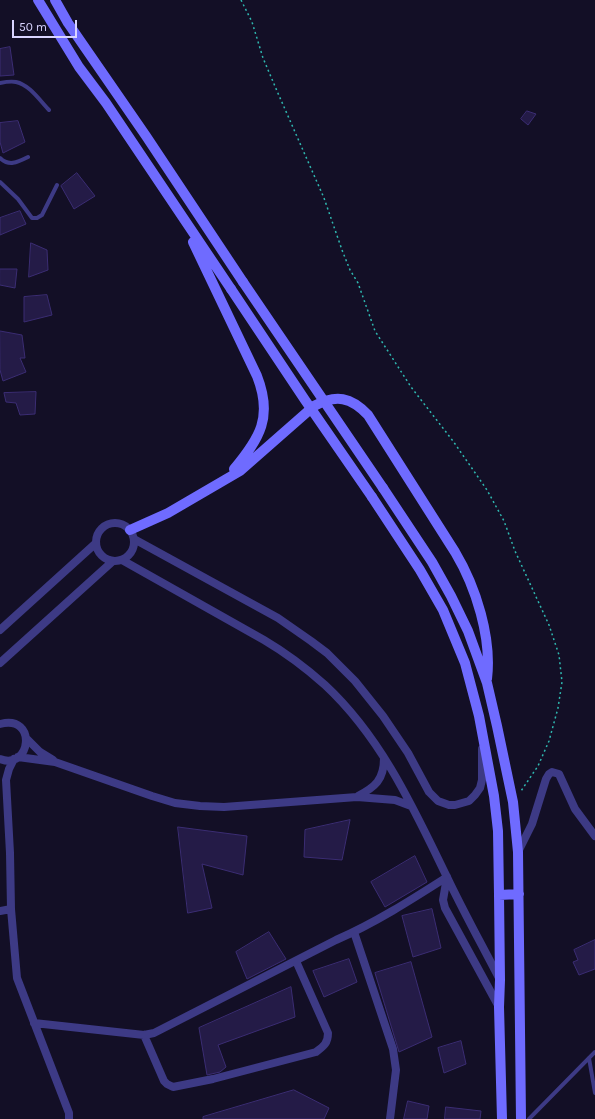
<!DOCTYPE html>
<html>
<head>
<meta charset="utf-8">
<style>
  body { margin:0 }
  #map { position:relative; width:595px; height:1119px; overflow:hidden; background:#130f26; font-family:Karla,sans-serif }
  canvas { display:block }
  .scale { position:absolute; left:12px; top:20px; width:65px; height:18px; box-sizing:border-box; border:2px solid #d9d4ff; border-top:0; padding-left:5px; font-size:12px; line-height:14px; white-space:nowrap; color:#d9d4ff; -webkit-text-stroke:3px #130f26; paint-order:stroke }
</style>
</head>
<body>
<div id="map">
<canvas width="595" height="1119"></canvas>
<div class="scale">50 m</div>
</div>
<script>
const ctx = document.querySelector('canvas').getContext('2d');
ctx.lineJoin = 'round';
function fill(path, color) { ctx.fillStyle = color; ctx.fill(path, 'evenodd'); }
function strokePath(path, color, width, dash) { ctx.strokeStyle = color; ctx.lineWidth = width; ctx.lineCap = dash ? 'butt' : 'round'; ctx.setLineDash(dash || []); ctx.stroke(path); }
const building = new Path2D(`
  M10,47l4,28 -14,1v-27z
  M527,111l9,3 -8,11 -7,-6z
  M18,121l7,21 -22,11 -3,-11v-19z
  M77,173l18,23 -21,13 -13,-23z
  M20,211l6,13 -26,11v-17z
  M31,243l16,7 1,20 -19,7z
  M0,269h17l-2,19 -15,-3z
  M47,295l5,20 -28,7v-25z
  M0,331l22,4 3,23h-5l6,14 -23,9 -3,-11z
  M36,392l-1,22 -15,1 -4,-12 -10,-1 -2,-9z
  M350,820l-8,40 -38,-3 1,-27z
  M178,827l69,9 -4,39 -41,-11 10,44 -24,5z
  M415,856l12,26 -42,25 -14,-25z
  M432,909l9,39 -28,9 -11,-41z
  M269,932l17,27 -39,20 -11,-27z
  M595,940v29l-16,6 -6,-13 5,-2 -4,-10z
  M349,959l8,23 -33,15 -11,-26z
  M411,962l21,75 -33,15 -24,-79z
  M291,987l4,30 -77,28 8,22 -6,5 -13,3 -8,-47z
  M461,1041l5,23 -22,9 -6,-25z
  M294,1090l35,18 -5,11h-121v-2z
  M408,1101l21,5 -2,13h-23z
  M446,1107l35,4 -1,8h-35z`);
fill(building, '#241b47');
strokePath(building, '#3b2d73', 1);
strokePath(new Path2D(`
  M241,0l11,22 11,36 14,33 47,107 18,52 8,20 8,13 17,48 36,56 42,54 34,49 17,31 11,30 34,74 10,30 3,27 -4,26 -9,33 -11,25 -17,25`), '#2fb8b0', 1.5, [2, 3]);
strokePath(new Path2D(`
  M0,83c5,-1 11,-2 16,-1 14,3 24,19 33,28
  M0,158c9,9 18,4 28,-1
  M0,182l18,17 14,19h5l5,-3 15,-30
  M589,1058l6,35
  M529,1119l66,-67`), '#3d3a85', 4);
strokePath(new Path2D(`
  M96 542a19 19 0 1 1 38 0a19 19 0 1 1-38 0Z
  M134,539l144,79 33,23 16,12 28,28 28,35 25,37 21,39 9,9 11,4h6l14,-4 6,-6 5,-7 2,-8v-31
  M122,560l142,80c22,13 42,28 61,45 56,52 88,122 121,190 17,36 36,70 54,105
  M0,630l96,-87
  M0,663l113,-102
  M0,724c38,-10 31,47 0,35
  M27,739l13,13 13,8
  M18,757l37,5 97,34 23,7 25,3 24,1 133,-10 38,3 16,6
  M14,759l-5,10 -3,11 4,73 1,56 6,69 52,135v6
  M358,796c17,-9 26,-16 26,-38
  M518,852l14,-28 14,-45 3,-5 3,-2 7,2 16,35 20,27
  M447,877l-4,23 2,8 54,99
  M0,911l11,-2
  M354,932l39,117 3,21 -6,49
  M34,1023l101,11 9,1 10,-2 182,-93c39,-17 75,-40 111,-63
  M144,1035l20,46 3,3 6,3 40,-8 103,-27c8,-6 12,-9 12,-19l-32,-72`), '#3d3a85', 8);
strokePath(new Path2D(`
  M38,0l41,67 27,36 125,186
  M55,0l13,23 78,113 97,146
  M193,242l64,134c16,41 3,62 -23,93
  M383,488l49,74 19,34 17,35 19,52 10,43 16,76 5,50 3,267
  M372,497l48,73 23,40 22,53 14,53 15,80 4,35 1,64 1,85 -1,27 3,112
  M130,530l38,-17 72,-42 74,-65c22,-12 37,-9 54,9l87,137c21,35 37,86 32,127
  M499,895l20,-1`), '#6f6bff', 10);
strokePath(new Path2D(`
  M243,282l140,206
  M231,289l74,111 67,97`), '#6f6bff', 10);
</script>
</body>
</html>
